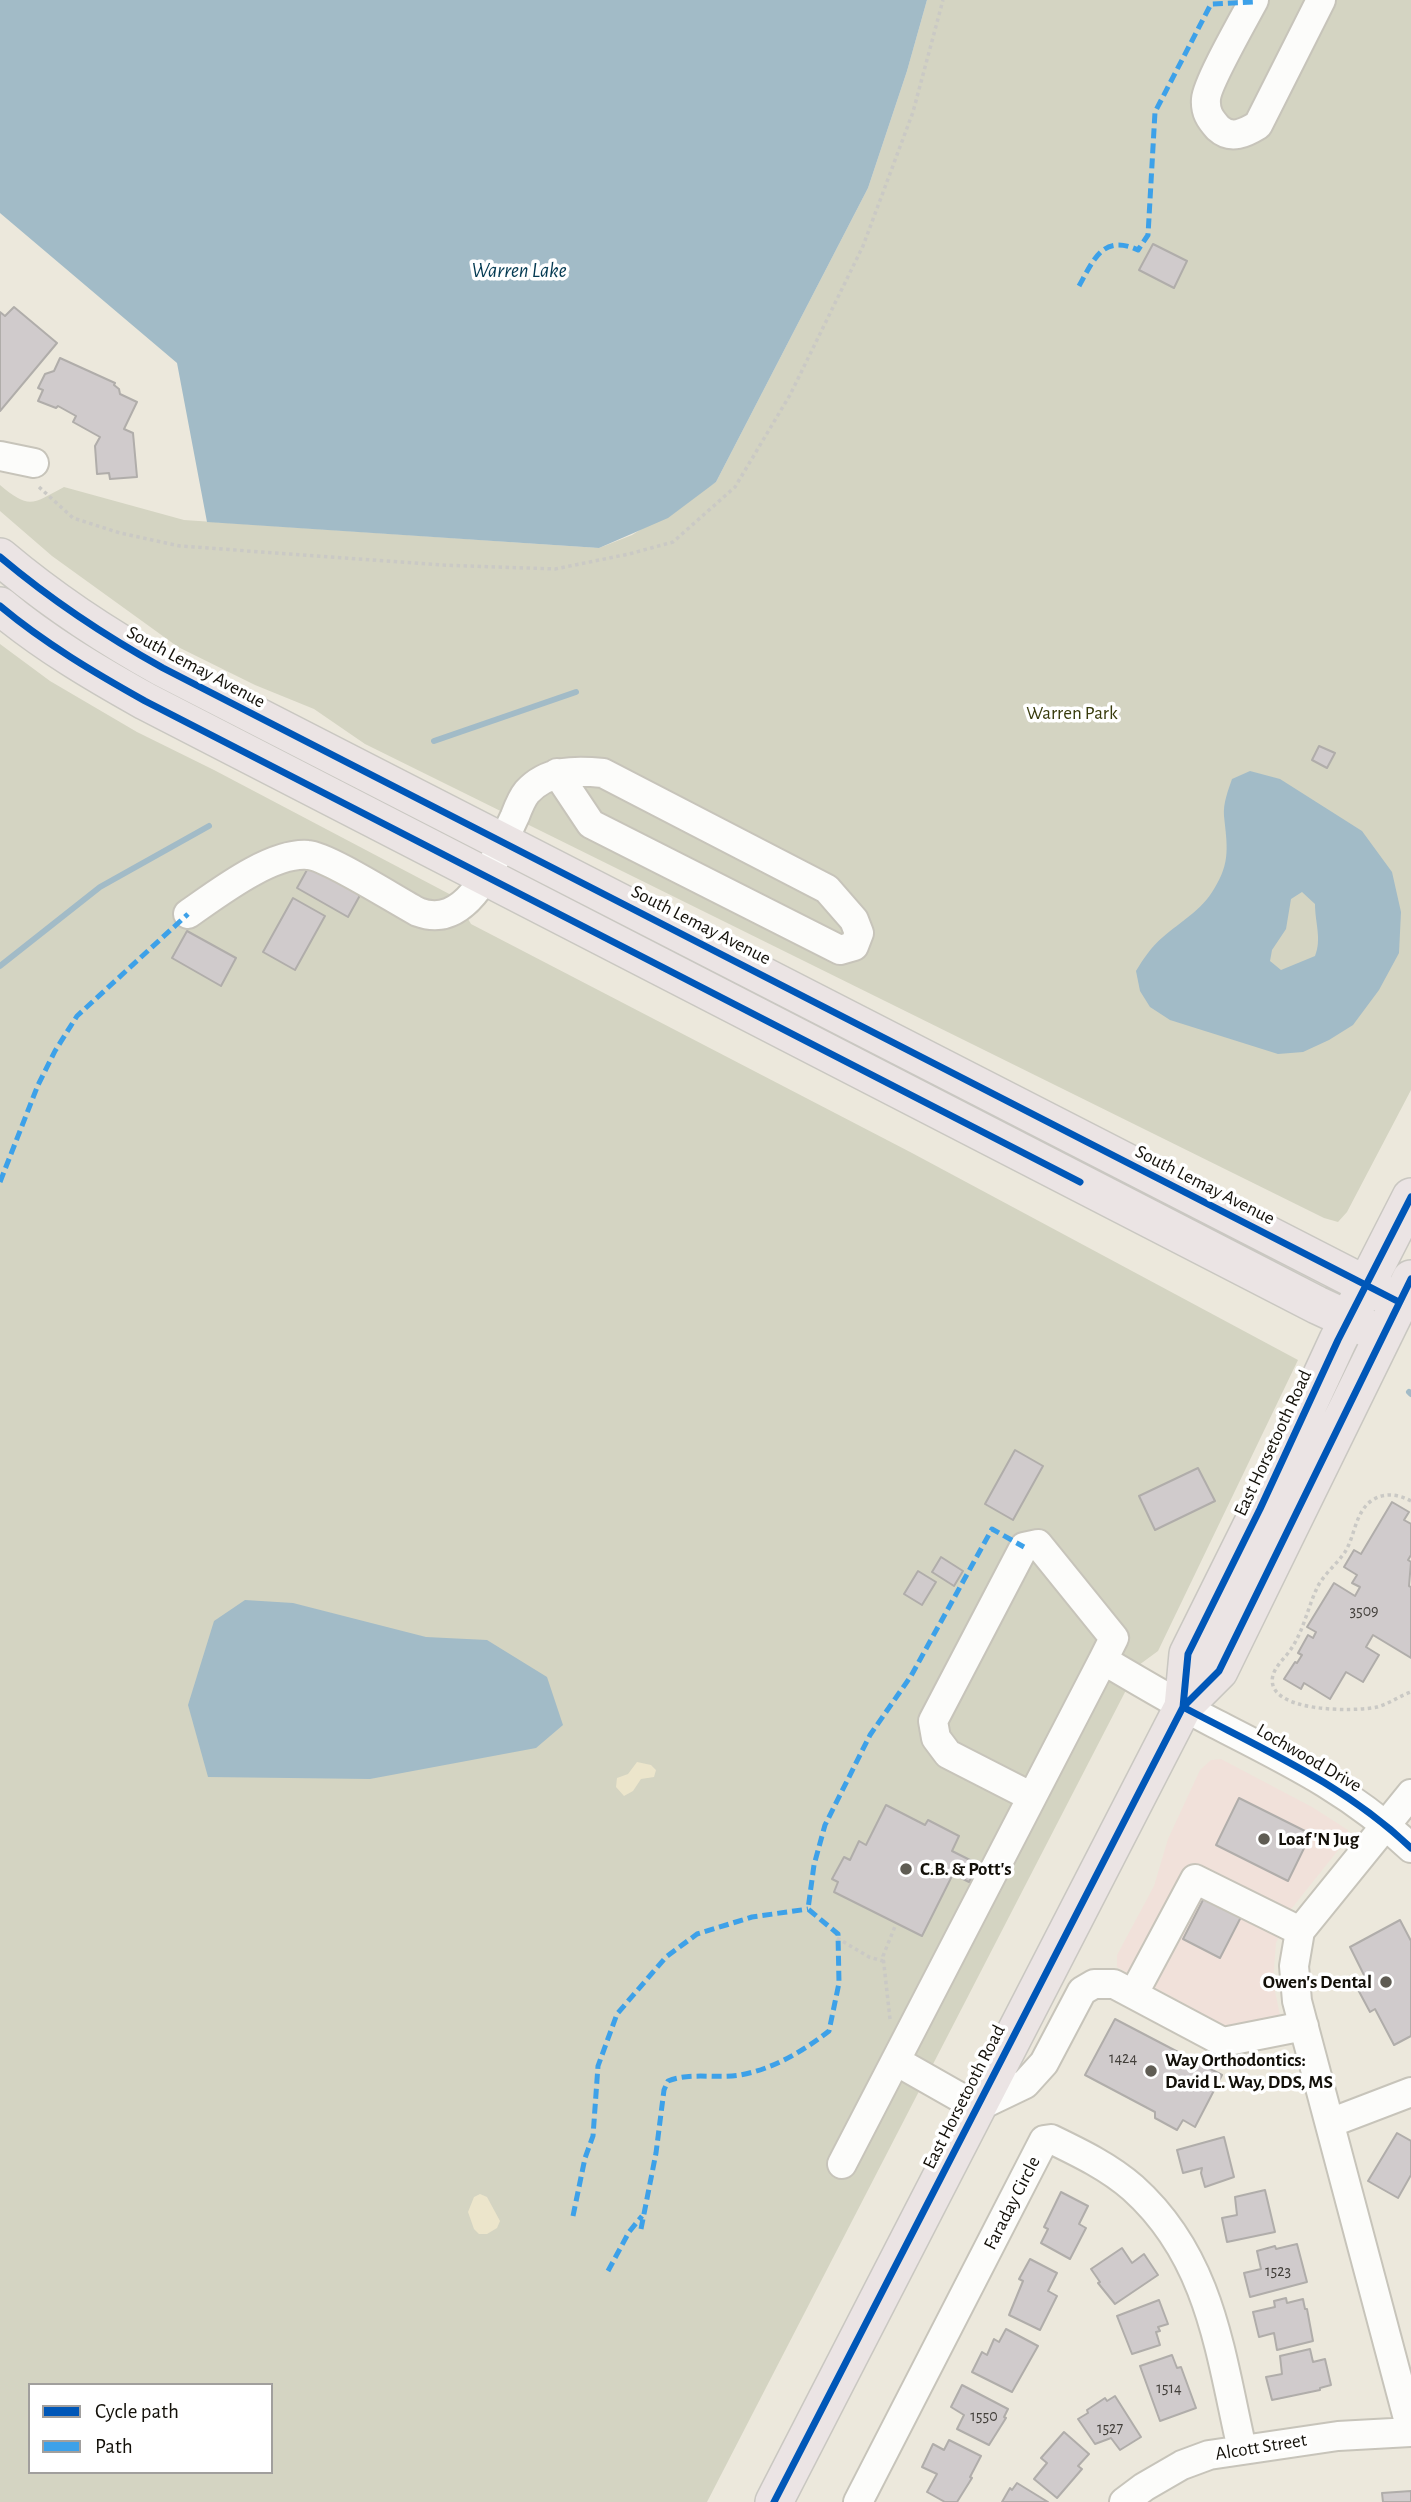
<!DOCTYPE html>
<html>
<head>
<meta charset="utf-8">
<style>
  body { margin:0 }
  #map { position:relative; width:1411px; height:2502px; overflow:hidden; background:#ece8dc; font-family:"Alegreya Sans",sans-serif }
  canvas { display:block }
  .legend { position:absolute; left:28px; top:2383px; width:245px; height:91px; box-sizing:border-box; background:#fff; border:2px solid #a19f9d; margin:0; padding:9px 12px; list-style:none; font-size:21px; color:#131009 }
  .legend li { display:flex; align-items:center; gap:14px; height:35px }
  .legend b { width:35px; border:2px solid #a19f9d }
</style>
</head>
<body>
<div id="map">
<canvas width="1411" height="2502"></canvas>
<ul class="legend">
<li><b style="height:9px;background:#0057b8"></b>Cycle path</li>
<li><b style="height:9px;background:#3da1e9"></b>Path</li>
</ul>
</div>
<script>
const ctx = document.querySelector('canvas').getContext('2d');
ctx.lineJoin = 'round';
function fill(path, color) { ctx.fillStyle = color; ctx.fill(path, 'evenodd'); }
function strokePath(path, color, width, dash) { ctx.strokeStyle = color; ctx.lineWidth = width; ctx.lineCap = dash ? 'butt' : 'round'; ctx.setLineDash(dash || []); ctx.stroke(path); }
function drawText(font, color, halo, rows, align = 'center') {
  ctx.font = font + ' "Alegreya Sans",sans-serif'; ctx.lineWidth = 7; ctx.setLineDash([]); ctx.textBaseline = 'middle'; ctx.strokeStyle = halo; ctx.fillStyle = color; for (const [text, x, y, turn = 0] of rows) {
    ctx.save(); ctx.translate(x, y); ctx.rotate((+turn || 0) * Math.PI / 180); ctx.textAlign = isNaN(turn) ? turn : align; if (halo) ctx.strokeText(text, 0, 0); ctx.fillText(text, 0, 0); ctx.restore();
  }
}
fill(new Path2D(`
  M1221,1759l91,48 36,23 -1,9 -59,74 -12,30 -3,39 7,33 -51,13 -112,-61v-12l37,-69 14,-47 32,-69 11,-10z`), '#f1e1da');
fill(new Path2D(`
  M927,0h484v1090l-64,122 -9,10 -14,-4 -959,-474 -51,-35 -59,-24 -77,-38 -126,-91 -52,-45v-26c30,25 32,19 64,2l120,33 415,28 33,-13 84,-53 152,-294 39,-117z
  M0,644l50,37 87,51 77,38 241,127 16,27 441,229 386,207 -140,291 -19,14 -432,837h-707zM30,2385h241v87h-241z`), '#d4d4c2');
fill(new Path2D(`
  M637,1762l14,3 5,5 -2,7 -13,2 -8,12 -9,5 -8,-9 1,-9 11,-4z
  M480,2194l7,3 13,24 -3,7 -10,6h-8l-5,-5 -6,-17 6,-15z`), '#ece5cb');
fill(new Path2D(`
  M0,0h927l-20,71 -39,117 -152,294 -48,36 -69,30 -392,-26 -30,-159 -177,-150z
  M1250,771l30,8 82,52 30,41 9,40 -2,41 -20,37 -26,35 -24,15 -26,12 -25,2 -108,-34 -20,-13 -10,-16 -4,-20c8,-13 15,-24 27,-34 17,-15 39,-27 51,-48 17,-27 13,-44 10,-73 -1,-13 4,-25 8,-37zM1302,892l13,12c0,19 7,35 0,52l-34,14 -11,-9 2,-11 14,-21 5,-30z
  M245,1600l48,3 133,34 61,3 60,37 16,48 -27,23 -166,31 -162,-2 -20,-72 26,-84z`), '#a2bbc7');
strokePath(new Path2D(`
  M434,741l142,-49
  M0,966l100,-79 109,-61
  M1409,1392l2,2`), '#a2bbc7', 6);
const building = new Path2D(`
  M1153,244l34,17 -13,27 -35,-18z
  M14,307l43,36 -57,68v-99l5,4z
  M60,358l55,25 -1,2 5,4 1,5 17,8 -13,27 9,4 4,44 -27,2 -1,-6 -12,1 -2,-28 5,-9 -27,-15 3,-6 -18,-10 -2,2 -18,-7 5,-11 -5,-2 7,-14 9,-3z
  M1319,746l16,7 -8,15 -15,-8z
  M313,859l51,29 -16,29 -51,-29z
  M293,898l32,18 -30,54 -32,-18z
  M187,931l49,27 -15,28 -49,-28z
  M1015,1450l28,16 -30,54 -28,-16z
  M1198,1468l17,33 -60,29 -16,-34z
  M1392,1502l17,10 -5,8 7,4v31l-3,5 3,2 -2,24 2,1v71l-38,-23 -7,12 13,8 -16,27 -17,-10 -16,27 -26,-16 -3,6 -17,-10 11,-17 2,1 5,-8 -4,-2 10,-18 5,3 3,-6 -9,-5 27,-44 21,13 5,-9 -8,-4 5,-8 -13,-8 10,-17 7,4z
  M941,1557l22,14 -9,15 -22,-14z
  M918,1571l18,11 -14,23 -18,-11z
  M1239,1798l72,36 -23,47 -72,-36z
  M886,1805l39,20 3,-5 31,16 -7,15 26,13 -9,18 -16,-8 -31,62 -88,-44 4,-10 -6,-3 12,-22 6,3 9,-19 7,4z
  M1204,1898l37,19 -21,41 -37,-19z
  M1400,1920l11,21v95l-17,9 -19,-36 -5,3 -15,-28 11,-5 -16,-32z
  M1115,2019l107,56 -27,52 -12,-7 -6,10 -22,-12v-6l-70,-37z
  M1397,2133l14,8v34l-13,23 -30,-17z
  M1224,2137l10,40 -29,10 -4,-14 1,-5 -19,5 -6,-23z
  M1265,2190l10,42 -48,10 -5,-24 15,-3 -2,-18z
  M1061,2192l27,14 -9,18 7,4 -16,31 -29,-16 7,-14 -4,-2z
  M1297,2244l10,38 -57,15 -6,-24 17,-4 -4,-18 18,-5 1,3z
  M1122,2248l10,15 12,-9 14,21 -43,29 -17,-21 2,-1 -9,-13z
  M1030,2259l27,14 -9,18 9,5 -17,34 -31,-15 14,-34 -4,-2z
  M1286,2298l1,5 16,-4 2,10h2l6,32 -36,9 -3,-17 -15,4 -6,-25 22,-5 -1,-6z
  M1159,2300l9,24 -10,3 2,4 -4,1 4,13 -28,9 -15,-38z
  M1006,2329l32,17 -26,46 -40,-20 10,-20 5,3 7,-16 5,3z
  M1310,2349l3,13 12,-3 6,26 -11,3v2l-48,10 -6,-23 16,-3 -2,-18z
  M1172,2355l5,13 4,-1 15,41 -36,13 -20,-55z
  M962,2385l46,24 -4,8 2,1 -17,27 -32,-16 7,-14 -13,-8z
  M1115,2396l26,41 -21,13 -9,-12 -16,6 -17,-25 10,-6 -1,-3 18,-12 2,3z
  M1064,2432l25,22 -11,12 4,3 -25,29 -23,-19 13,-16 -6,-5z
  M949,2440l32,16 -11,21 2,1 -15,24h-12l-18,-10 10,-18 -15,-7 11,-23 11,6z
  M1017,2483l31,19h-46l8,-14 2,2z
  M1411,2491v11h-28l-1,-9z`);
fill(building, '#d0cbcc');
strokePath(building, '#b0adaa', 2);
const minor = new Path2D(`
  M1254,0c-10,19 -47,83 -48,99 -1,13 4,20 12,29 13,12 27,5 40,-3l63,-125
  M0,456l34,7
  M188,914c29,-20 83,-62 120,-59 19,1 89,46 110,57 53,20 79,-59 97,-96 3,-8 7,-18 12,-24 20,-22 48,-22 76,-19l224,116 27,31 5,13 -5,13 -14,4 -249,-126 -34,-51
  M1411,1794l-111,137 -6,35 3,35 114,429
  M1032,1797l-84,-43 -12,-16 -3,-17 91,-174 14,-3 76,94 -11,22
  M1134,1993l61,-114 105,52
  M896,2061l81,46 48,-23 19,-21 38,-72 12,-7h20l109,58 81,-16
  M1330,2123l81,-31
  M842,2164l261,-504c37,22 74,44 113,64 72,37 135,67 195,124
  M858,2502l186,-362 7,-1c29,14 58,28 82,49 78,70 87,165 109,261
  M1124,2502l20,-15 38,-22 27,-10 129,-19 73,-4`);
const major = new Path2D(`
  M0,557c51,43 105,79 163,111l1236,634
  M0,606c44,37 95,67 145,95l1172,604 65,30
  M1183,1707l5,-53 72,-145 78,-169 73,-143
  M774,2502l409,-795 36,-36 192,-392`);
strokePath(minor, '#c7c4ba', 32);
strokePath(major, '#c9c7c1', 40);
strokePath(new Path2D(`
  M39,487l34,31 47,15 60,13 261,19 114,4 74,-15 44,-12 62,-55 55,-92 73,-149 50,-134 30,-112
  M1411,1501c-13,-7 -27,-9 -40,0 -16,12 -16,35 -26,51 -8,12 -20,21 -27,34 -10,20 -14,44 -27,63 -5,8 -15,16 -18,26 -10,38 83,37 104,32 12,-3 22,-11 34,-15
  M837,1938l32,19 14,4
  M890,2019l-7,-63 13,-32`), '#cac9c5', 3.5, [3.5, 3.5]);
strokePath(minor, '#fcfcfa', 28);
strokePath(major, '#ebe4e4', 37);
strokePath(new Path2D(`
  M1079,286c15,-27 24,-52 59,-36l10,-15 7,-123 56,-108 42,-2
  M0,1182l38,-97 17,-34 22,-35 111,-102
  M573,2216l12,-58 8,-22 5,-70 19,-52 49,-57 31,-23 55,-17 56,-8
  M641,2229l15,-76 8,-63 4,-9c22,-9 49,-2 72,-6 33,-6 62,-23 89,-44l10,-48 -1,-49 -30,-25 6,-44 11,-40 45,-90 41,-59 81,-147 32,18
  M608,2271l21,-39 13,-16`), '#3da1e9', 5, [10, 5]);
strokePath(new Path2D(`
  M0,557c51,43 105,79 163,111l1236,634
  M0,606c44,37 95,67 145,95l935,481
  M1183,1707l5,-53 72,-145 78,-169 73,-143
  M1183,1707c81,43 161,77 228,141
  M774,2502l409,-795 36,-36 192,-392`), '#0057b8', 7);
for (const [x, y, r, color] of [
  [1264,1839,7,"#5f5c53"],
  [906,1869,7,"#5f5c53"],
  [1386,1982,7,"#5f5c53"],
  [1151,2071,7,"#5f5c53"]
]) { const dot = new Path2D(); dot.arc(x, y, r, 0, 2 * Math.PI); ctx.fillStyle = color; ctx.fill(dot); strokePath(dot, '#fff', 2.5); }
drawText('16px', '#423f3a', null, [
  ["3509",1364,1611],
  ["1424",1123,2058],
  ["1523",1278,2271],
  ["1514",1169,2388],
  ["1550",984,2416],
  ["1527",1110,2428]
]);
drawText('19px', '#131009', '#fff', [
  ["South Lemay Avenue",196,667,28],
  ["South Lemay Avenue",701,925,27],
  ["South Lemay Avenue",1205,1185,27],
  ["East Horsetooth Road",1273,1443,-65],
  ["Lochwood Drive",1309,1758,30],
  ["East Horsetooth Road",964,2097,-63],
  ["Faraday Circle",1012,2203,-63],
  ["Alcott Street",1261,2447,-9]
]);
drawText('19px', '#383b0c', '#fff', [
  ["Warren Park",1072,713]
]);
drawText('bold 19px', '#131009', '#fff', [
  ["Loaf 'N Jug",1278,1839],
  ["C.B. & Pott's",920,1869],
  ["Owen's Dental",1372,1982,"right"],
  ["Way Orthodontics:",1165,2060],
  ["David L. Way, DDS, MS",1165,2082]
], 'left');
drawText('italic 21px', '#043a52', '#fff', [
  ["Warren Lake",519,271]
]);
</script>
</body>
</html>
